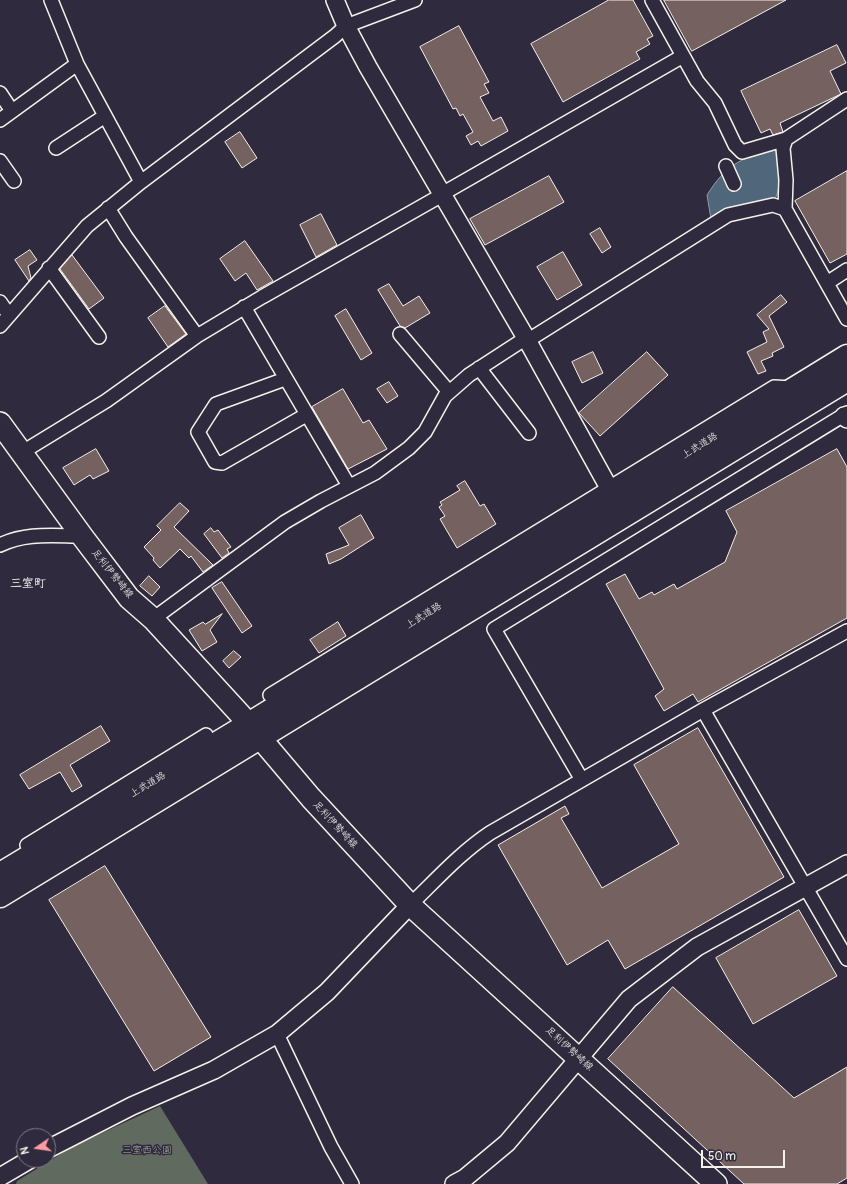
<!DOCTYPE html>
<html>
<head>
<meta charset="utf-8">
<style>
  body { margin:0 }
  #map { position:relative; width:847px; height:1184px; overflow:hidden; background:#2f2a3d; font-family:Pangolin,sans-serif }
  canvas { display:block }
  .north { position:absolute; left:16px; top:1128px; width:40px; height:40px; box-sizing:border-box; background:#2f2a3d; border:1px solid #7e7a81; border-radius:50%; rotate:257deg; font-size:11px; font-weight:700; line-height:16px; text-align:center; color:#f4f1e8 }
  .north::after { content:''; display:block; margin:auto; width:14px; height:18px; background:#ff9aa2; clip-path:polygon(50% 0,100% 100%,50% 72%,0 100%) }
  .scale { position:absolute; left:701px; top:1150px; width:84px; height:18px; box-sizing:border-box; border:2px solid #f4f1e8; border-top:0; padding-left:5px; font-size:12px; line-height:14px; white-space:nowrap; color:#f4f1e8; -webkit-text-stroke:3px #2f2a3d; paint-order:stroke }
</style>
</head>
<body>
<div id="map">
<canvas width="847" height="1184"></canvas>
<div class="north">N</div>
<div class="scale">50 m</div>
</div>
<script>
const ctx = document.querySelector('canvas').getContext('2d');
ctx.lineJoin = 'round';
function fill(path, color) { ctx.fillStyle = color; ctx.fill(path, 'evenodd'); }
function strokePath(path, color, width, dash) { ctx.strokeStyle = color; ctx.lineWidth = width; ctx.lineCap = dash ? 'butt' : 'round'; ctx.setLineDash(dash || []); ctx.stroke(path); }
function drawText(font, color, halo, rows, align = 'center') {
  ctx.font = font + ' Pangolin,"Klee One",sans-serif'; ctx.lineWidth = 3; ctx.setLineDash([]); ctx.textBaseline = 'middle'; ctx.strokeStyle = halo; ctx.fillStyle = color; for (const [text, x, y, turn = 0] of rows) {
    ctx.save(); ctx.translate(x, y); ctx.rotate((+turn || 0) * Math.PI / 180); ctx.textAlign = isNaN(turn) ? turn : align; if (halo) ctx.strokeText(text, 0, 0); ctx.fillText(text, 0, 0); ctx.restore();
  }
}
fill(new Path2D(`
  M160,1106l48,78h-192l1,-3 55,-34z`), '#606a5e');
const water = new Path2D(`
  M773,149l4,3c2,17 6,36 -4,50l-62,17 -4,-24c19,-30 32,-36 66,-46z`);
fill(water, '#50667b');
strokePath(water, '#929ea7', 1);
const building = new Path2D(`
  M609,0h24l20,36 -6,3 3,5 -14,8 4,7 -77,43 -32,-58z
  M664,0h122l-94,51z
  M459,26l30,56 -5,2 5,9 -9,4 13,24 8,-4 7,14 -27,15 -3,-5 -7,4 -5,-9 7,-4 -10,-18 -3,2 -4,-8 -3,1 -33,-62z
  M837,45l9,18 -16,8 11,23 -61,29 3,9 -10,3 -3,-6 -9,4 -20,-42z
  M240,132l17,26 -15,10 -17,-26z
  M847,171v83l-17,9 -35,-62z
  M549,176l15,26 -79,43 -15,-26z
  M321,214l16,31 -21,12 -16,-32z
  M600,228l11,19 -9,6 -12,-19z
  M245,241l28,40 -16,9 -11,-17 -11,8 -15,-22z
  M30,250l7,10 -9,6 3,12 -2,3 -14,-21z
  M563,252l19,33 -25,15 -20,-33z
  M72,255l32,43 -15,11 -29,-40z
  M389,284l14,22 16,-10 11,17 -25,15 -5,-2 -22,-36z
  M781,295l6,7 -18,14 15,31 -12,6 1,3 -12,5 5,10 -8,3 -11,-22 20,-10 -4,-10 6,-3 -12,-14z
  M165,306l21,28 -18,13 -20,-29z
  M346,309l26,44 -11,7 -26,-44z
  M593,352l10,21 -21,10 -10,-21z
  M647,352l21,23 -68,61 -21,-23z
  M389,382l9,14 -11,7 -10,-14z
  M343,389l20,34 6,-3 18,29 -39,20 -36,-62z
  M96,449l13,22 -16,8 -3,-4 -16,10 -11,-17z
  M837,449l10,18v151l-149,84 -5,-8 -29,17 -9,-15 9,-7 -58,-105 19,-10 14,25 13,-7 2,3 20,-11 3,5 48,-27 12,-30 -11,-21z
  M465,481l15,25 4,-2 12,20 -39,24 -17,-29 5,-3 -6,-9 3,-2 -2,-3 20,-12 -3,-4z
  M180,503l9,8 -15,16 39,38 -10,7 -12,-16 -2,2 -9,-9 -20,19 -7,-8 1,-2 -10,-11 17,-17 -4,-4z
  M361,515l13,23 -33,21 -12,5 -3,-10 23,-9 -10,-17z
  M211,528l3,4 4,-2 13,17 -4,2 2,4 -7,5 -18,-24z
  M149,576l11,11 -8,9 -12,-10z
  M222,582l30,44 -10,7 -30,-45z
  M222,614l-12,16 7,12 -15,9 -13,-21 14,-8 2,2z
  M338,622l8,14 -27,17 -9,-13z
  M234,651l7,6 -12,11 -6,-7z
  M101,726l9,15 -40,24 12,21 -10,6 -12,-20 -31,17 -9,-14z
  M698,728l86,149 -159,92 -17,-29 -41,25 -69,-120 67,-39 4,8 -8,4 41,70 77,-44 -45,-79z
  M105,866l106,171 -57,34 -105,-171z
  M799,910l38,66 -84,48 -37,-66z
  M673,987l121,111 53,-31v111l-10,6h-93l-136,-125z`);
fill(building, '#746160');
strokePath(building, '#f4f1e8', 1);
const minor = new Path2D(`
  M51,0l26,64 64,118
  M652,0l45,81 18,22 20,42 7,7 44,-13 61,-40
  M0,93l12,18
  M0,120l77,-56
  M786,139l-3,9 3,32 -1,29 62,110
  M56,148l49,-32
  M0,161l14,20
  M726,166l8,18
  M442,194l241,-138
  M108,208l18,29 71,99
  M49,268l50,69
  M827,283l20,-13
  M0,302l9,13
  M244,307l105,179
  M0,326l87,-100 54,-44 194,-146 11,-10 69,-26
  M400,334l49,58
  M527,341l201,-126 45,-10 12,4
  M479,368l50,65
  M285,379l-69,25 -18,28 17,30 7,1 84,-48
  M21,453l85,-52 91,-65 65,-39 180,-102
  M0,545c26,-13 54,-9 82,-9
  M153,619l132,-97 36,-21 54,-28 34,-25 16,-16 20,-36 24,-21 57,-37
  M270,695l504,-308 18,1
  M703,710l144,249
  M582,780l-88,-151 353,-216
  M27,845l179,-110
  M410,905c26,-25 50,-52 80,-72l213,-123 144,-79
  M277,1034l54,113 21,37`);
const tertiary = new Path2D(`
  M335,0l11,26 22,41 158,271 83,150
  M844,416l3,3
  M48,1149l84,-43 82,-36 63,-36 50,-42 83,-87
  M0,1177l29,-17
  M454,1184l11,-6 42,-35 122,-144 68,-52 150,-83`);
const primary = new Path2D(`
  M0,423l82,113 47,62 24,21 86,94 72,85 99,107 306,279`);
const trunk = new Path2D(`
  M0,874l247,-149 600,-369
  M0,896l847,-516`);
strokePath(minor, '#f4f1e8', 16);
strokePath(tertiary, '#f4f1e8', 20);
strokePath(primary, '#f4f1e8', 24);
strokePath(trunk, '#f4f1e8', 25);
strokePath(minor, '#2f2a3d', 13);
strokePath(tertiary, '#2f2a3d', 17);
strokePath(primary, '#2f2a3d', 21);
strokePath(trunk, '#2f2a3d', 22);
drawText('10px', '#f4f1e8', '#2f2a3d', [
  ["上武道路",700,446,-32],
  ["足利伊勢崎線",112,574,51],
  ["上武道路",424,616,-32],
  ["上武道路",148,785,-31],
  ["足利伊勢崎線",335,825,47],
  ["足利伊勢崎線",569,1049,42]
]);
drawText('10px', '#b1b4aa', '#2f2a3d', [
  ["三室西公園",147,1150]
]);
drawText('bold 12px', '#f4f1e8', '#2f2a3d', [
  ["三室町",28,584]
]);
</script>
</body>
</html>
